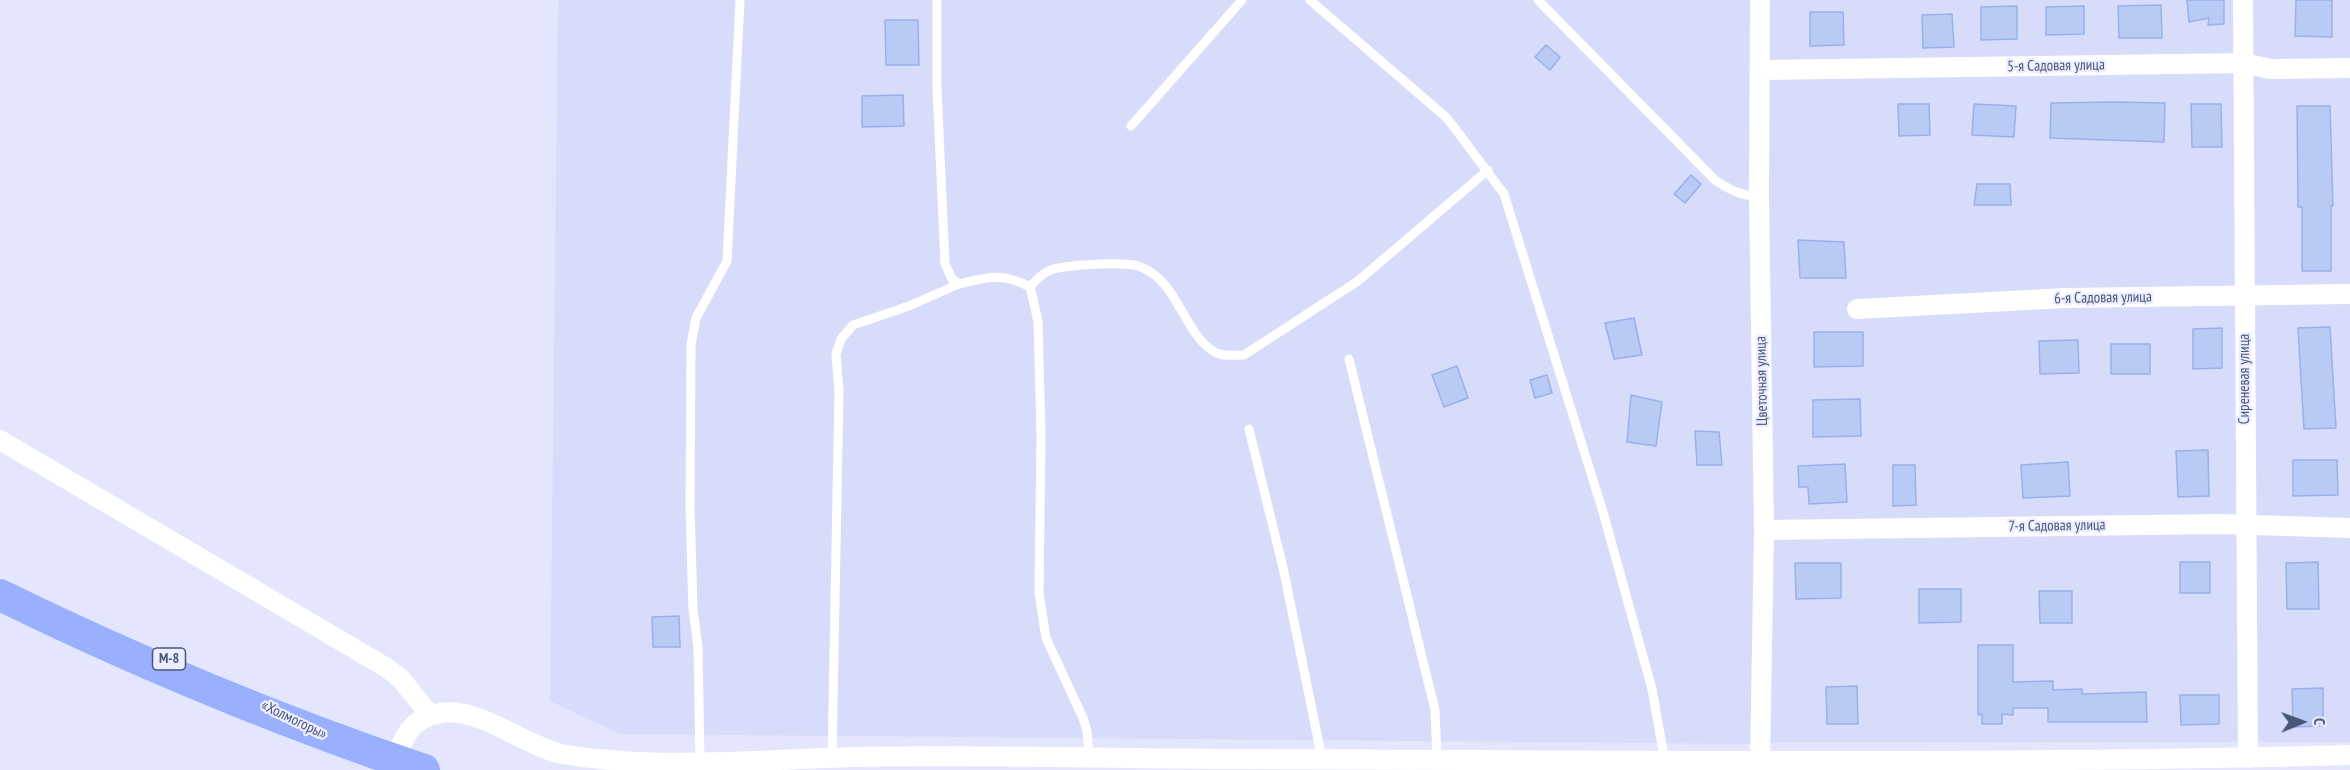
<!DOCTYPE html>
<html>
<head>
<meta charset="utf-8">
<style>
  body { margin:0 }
  #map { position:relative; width:2350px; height:770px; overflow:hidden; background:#e4e6fe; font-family:"PT Sans Narrow",sans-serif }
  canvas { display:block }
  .north { position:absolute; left:2272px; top:692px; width:60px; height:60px; -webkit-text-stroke:4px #ecedff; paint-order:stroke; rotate:89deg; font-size:16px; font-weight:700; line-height:24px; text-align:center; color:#475778 }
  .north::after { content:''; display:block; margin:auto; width:21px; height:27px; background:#475778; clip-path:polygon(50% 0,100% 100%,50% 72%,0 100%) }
</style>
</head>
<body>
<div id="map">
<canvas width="2350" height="770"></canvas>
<div class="north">С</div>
</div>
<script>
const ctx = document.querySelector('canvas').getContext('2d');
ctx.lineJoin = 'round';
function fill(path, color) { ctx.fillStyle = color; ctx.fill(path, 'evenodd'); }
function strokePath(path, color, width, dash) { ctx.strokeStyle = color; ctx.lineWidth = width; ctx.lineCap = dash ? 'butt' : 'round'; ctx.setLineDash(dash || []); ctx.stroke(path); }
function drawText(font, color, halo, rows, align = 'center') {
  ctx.font = font + ' "PT Sans Narrow",sans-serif'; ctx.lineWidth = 4.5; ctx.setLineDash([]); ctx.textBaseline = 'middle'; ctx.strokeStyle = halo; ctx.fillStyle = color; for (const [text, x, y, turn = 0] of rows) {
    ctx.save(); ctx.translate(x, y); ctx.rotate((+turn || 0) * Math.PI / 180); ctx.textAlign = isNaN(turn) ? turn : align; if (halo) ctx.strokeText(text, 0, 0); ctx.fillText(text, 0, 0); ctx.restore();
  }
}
fill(new Path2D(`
  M558,0h1792v742h-562l-37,2 -1131,-10 -70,-33z`), '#d8dcfb');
const building = new Path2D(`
  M2187,0h37v24l-16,1 1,-7 -20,4z
  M2296,0h36v37l-37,-1z
  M2161,5l1,33h-43l-1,-32z
  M2017,6v33l-36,1v-33z
  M2084,6v28l-38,1v-28z
  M1810,12h33l1,33 -34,1z
  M1952,14l2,33 -31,1 -1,-33z
  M885,20h33l1,45h-33z
  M1546,45l14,12 -10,13 -15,-13z
  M903,95l1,31 -42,1v-31z
  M2115,102l50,1 -1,39 -114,-4 1,-35z
  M1898,104h31l1,31 -31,1z
  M1974,104l42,2 -2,31 -42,-2z
  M2191,104h30l1,43h-30z
  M2297,106h33l3,100h-2v65h-29v-64h-4z
  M1691,175l10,9 -16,19 -11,-9z
  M1977,184h33l1,21h-37z
  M1798,240l46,2 2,36h-46z
  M1634,318l8,37 -28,4 -9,-36z
  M2330,327l6,101 -32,1 -6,-101z
  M2222,328v40l-29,1v-40z
  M1814,332h49v34l-49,1z
  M2078,340l1,33 -39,1 -1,-33z
  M2111,344h39v30h-39z
  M1457,366l11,32 -24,9 -12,-32z
  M1547,375l5,18 -17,5 -5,-18z
  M1631,395l31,7 -6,44 -29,-4z
  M1860,399l1,37 -48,1v-37z
  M1695,431l24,1 3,33h-25z
  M2208,450l1,46 -31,1 -2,-46z
  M2293,460h44l1,35 -45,1z
  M2068,462l2,34 -47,2 -2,-33z
  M1845,464l2,38 -38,2 -1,-17h-9l-1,-21z
  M1893,465h22l1,40 -23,1z
  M2180,562h30v31h-30z
  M2318,562l1,47h-32l-1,-46z
  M1795,563h46v35l-45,1z
  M1919,589h42v33l-42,1z
  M2039,591h33v32h-32z
  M679,616l1,31h-27l-1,-30z
  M1978,645h35v37l40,-1v9l29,-1v5l64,-2 1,30h-99v-14h-35v7l-11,-1v10h-20v-10l-4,1z
  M1857,686l1,38h-31l-1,-37z
  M2323,688v38l-30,1 -1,-38z
  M2180,695h39v29l-38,1z`);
fill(building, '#b9caf5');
strokePath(building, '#98b1e9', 1.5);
strokePath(new Path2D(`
  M937,0v89l8,175 7,15 7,5c29,-7 43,-12 71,3l8,34 3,114 -2,158 7,45 37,80 4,13 2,25
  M1310,0l137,118 57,76 99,318 49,177 13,73
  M1538,0l177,180c15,10 26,16 44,16
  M1131,126l111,-126
  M1030,287c17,-21 27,-19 52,-22 17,-1 40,-3 56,1 39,12 45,66 75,85 8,6 22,4 31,4l114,-74 130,-111
  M1349,359l86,351 2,50
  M1249,429l35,143 38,187
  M832,758l7,-367 -3,-37 5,-15 12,-14 56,-19 50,-22
  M700,763l-2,-116 -5,-38 -3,-100 1,-164 5,-27 31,-57 13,-261`), '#fff', 9);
strokePath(new Path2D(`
  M2243,0l5,758
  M1761,70l483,-7 26,6 80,-1
  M1857,309l209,-11 284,-4
  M0,440l387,228 14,11 29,36
  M1764,530l457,-6 129,4
  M1760,763l4,-233 -5,-334 1,-196
  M391,770c10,-26 17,-52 49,-57 40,-6 81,31 121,41 96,16 194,6 291,3 131,-3 261,2 392,2 369,1 737,6 1106,-4`), '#fff', 20);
strokePath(new Path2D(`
  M0,595c137,67 279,126 424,175`), '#98b0fe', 32);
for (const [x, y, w] of [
  [169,659,33]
]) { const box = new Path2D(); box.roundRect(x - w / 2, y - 11, w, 22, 4.5); ctx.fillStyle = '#ecedff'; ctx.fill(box); strokePath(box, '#475778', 1.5); }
drawText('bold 14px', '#475778', null, [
  ["М-8",169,659]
]);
drawText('15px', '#475778', '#ecedff', [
  ["5-я Садовая улица",2056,66,-1],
  ["6-я Садовая улица",2103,298,-1],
  ["Сиреневая улица",2245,379,-90],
  ["Цветочная улица",1762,381,-91],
  ["7-я Садовая улица",2057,526,-1],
  ["«Холмогоры»",294,720,26]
]);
</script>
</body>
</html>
